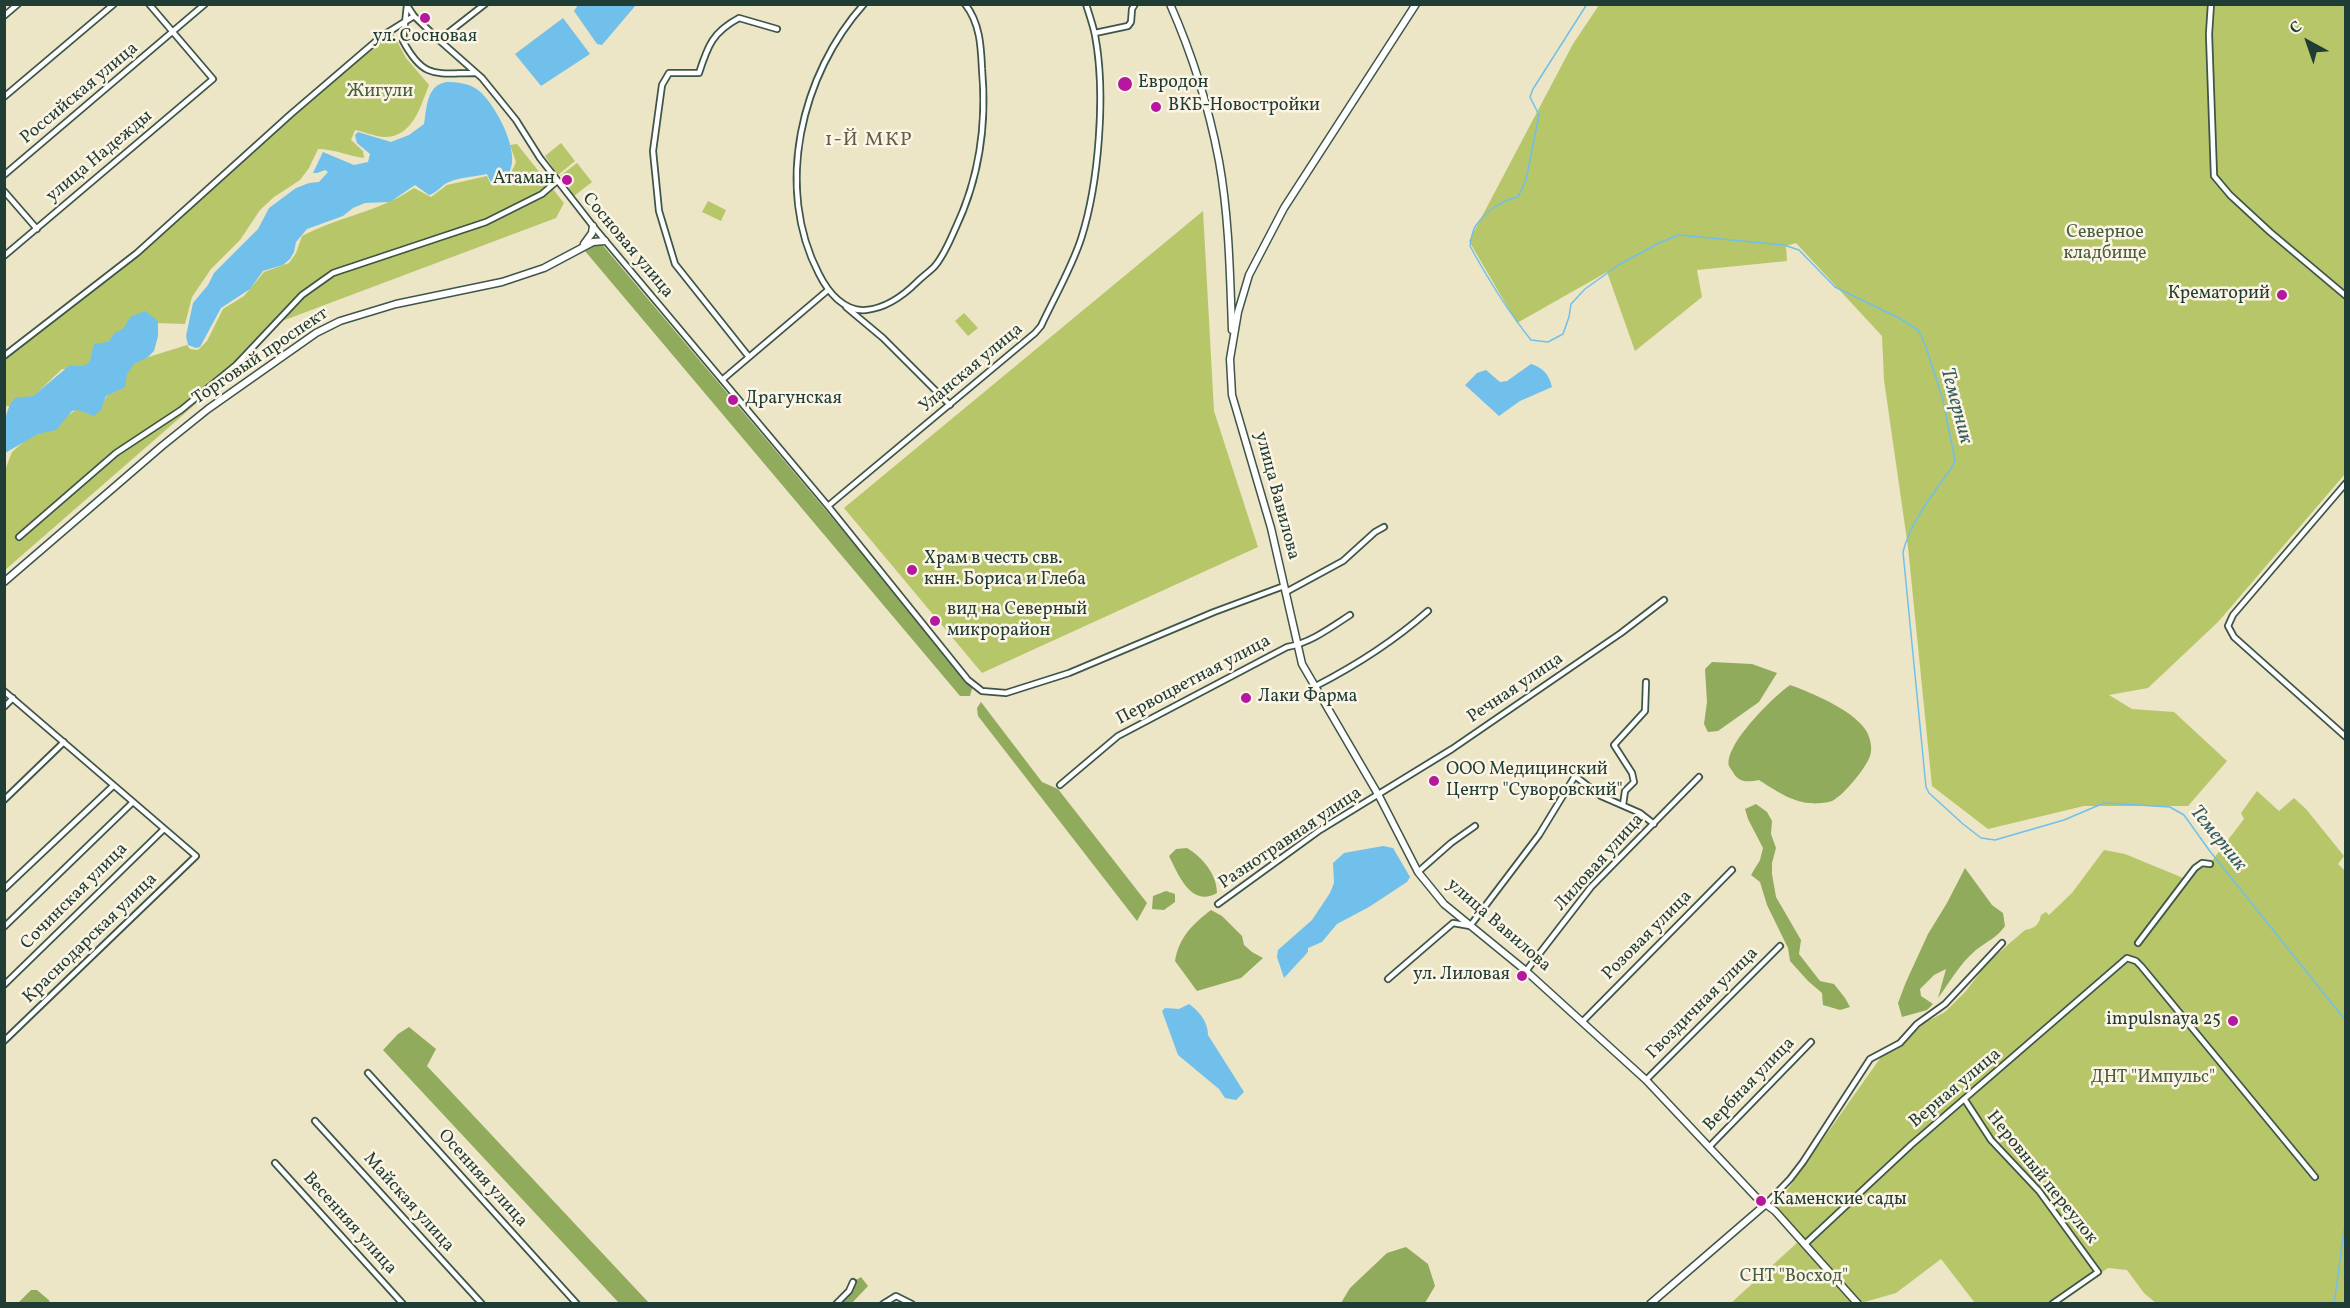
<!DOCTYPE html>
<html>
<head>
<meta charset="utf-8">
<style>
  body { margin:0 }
  #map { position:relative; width:2350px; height:1308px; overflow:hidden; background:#ece5c6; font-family:Vollkorn,serif }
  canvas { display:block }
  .frame { position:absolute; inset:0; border:6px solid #1f3d34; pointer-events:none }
  .north { position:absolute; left:2278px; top:12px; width:60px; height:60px; -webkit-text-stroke:4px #fcf5e5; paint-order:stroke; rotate:320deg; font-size:16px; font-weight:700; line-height:24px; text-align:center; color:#1f3d34 }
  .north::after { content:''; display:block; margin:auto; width:21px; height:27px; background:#1f3d34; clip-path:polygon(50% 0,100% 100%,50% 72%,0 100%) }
</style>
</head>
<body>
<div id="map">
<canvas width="2350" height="1308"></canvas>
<div class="frame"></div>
<div class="north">С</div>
</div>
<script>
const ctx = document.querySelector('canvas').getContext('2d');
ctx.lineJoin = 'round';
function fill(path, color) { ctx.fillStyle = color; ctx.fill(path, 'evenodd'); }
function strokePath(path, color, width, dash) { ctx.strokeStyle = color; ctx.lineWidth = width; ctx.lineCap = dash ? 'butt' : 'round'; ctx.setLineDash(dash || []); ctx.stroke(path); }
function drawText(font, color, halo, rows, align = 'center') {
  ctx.font = font + ' Vollkorn,serif'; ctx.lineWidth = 5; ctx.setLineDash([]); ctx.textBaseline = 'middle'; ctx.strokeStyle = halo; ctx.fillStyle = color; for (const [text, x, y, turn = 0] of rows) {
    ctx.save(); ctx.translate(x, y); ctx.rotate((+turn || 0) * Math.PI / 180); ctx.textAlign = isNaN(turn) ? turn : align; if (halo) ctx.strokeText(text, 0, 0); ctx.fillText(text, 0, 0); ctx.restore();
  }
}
fill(new Path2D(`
  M1599,5h746v469l-127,148 -70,66 -39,7 23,14 42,3 53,49 -39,45h-104l-96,23 -56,-43 -24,-239 -24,-167 -2,-44 -86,-93 -10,3 1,15 -90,9 5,27 -67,54 -28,-79 -90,51 -48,-82 104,-197z
  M391,30l15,28 23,27c-9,22 -16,53 -46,52 -9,-1 -19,-5 -28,-7l-4,10 12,11 1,7c-16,-2 -30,-9 -46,-9l-9,19 -9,12 -26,17 -14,13 -20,30 -29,29 -19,28 -7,27 -30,-1 -28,4 -44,43 -21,-1 -43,41 -12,-4 -2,1v-54l131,-104 244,-214z
  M561,143l14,18 -17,14 -13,-19z
  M517,144l47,59 -8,15 -274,103 -37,40 -240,209v-100l7,-18 23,-20 32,-16 14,-10h20l25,-42 61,-19 3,4 8,1 9,-9 16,-32 21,-13 20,-24 25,-9 7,-10 6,-17c38,-20 77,-24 112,-48l17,9 16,-12 40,-9 4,9c14,-4 19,-8 25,-23l-6,-17z
  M577,163l15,19 -18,14 -5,-5 1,-9 -4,-5 -6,-1z
  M708,201l18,9 -5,11 -19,-9z
  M1203,211l11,200 44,136 -276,126 -138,-165z
  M964,313l14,15 -10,8 -13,-15z
  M2257,791l22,20 15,-13 12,11 38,47 -6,8 8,8 -1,431h-189l-12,-10 -17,-23 -19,-2 -50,35h-83l-34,-44 -45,34 -35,10 -56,-59 -30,-37 106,-150 16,-8 27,-26 21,-11 21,-21 22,-29 37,-32c10,-2 14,-5 16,-15l5,-3 3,3 23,-22 32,-43 21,4 63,26 15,-17 8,-1 33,-43 -3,-6z
  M1798,1242l54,61h-121z`), '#b7c669');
fill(new Path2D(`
  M600,242l373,443 -3,11h-10l-375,-445z
  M1712,662l40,2 25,9 -18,29 -41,29 -10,1 -4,-8 3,-22 -2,-33z
  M1790,685c22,8 61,24 75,44 5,7 8,19 5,27 -4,12 -26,39 -38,45 -5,2 -18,3 -23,2 -17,-1 -36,-14 -50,-23 -10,2 -19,3 -25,-6 -1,-3 -4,-5 -5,-8 -5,-21 45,-70 61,-81z
  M981,702l61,80 16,7 89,114 -10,18 -159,-205 -1,-8z
  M1756,804l11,8 5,9 -1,13 5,14 -4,15v11l4,23 25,43 -2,14 21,27 14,3 11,14 5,9 -10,3 -17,-5 -1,-12 -14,-12 -18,-20 -2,-13 -21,-43 -7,-23 -9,-7 9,-15 3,-12 -15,-29 -3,-10z
  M1187,848c15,9 30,26 30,45 -26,15 -39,-19 -48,-37l7,-7z
  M1965,868l27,37 11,8 2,13c-8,12 -18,15 -29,24 -16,13 -26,32 -38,48l8,-29 -12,6 -14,14 1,7 12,8 -6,6 -25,7 -4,-14 8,-21 22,-48 19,-31z
  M1166,891l9,3v8l-11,8 -12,-1 1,-13z
  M1211,910l11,6 20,20 2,9 8,7 11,6 -22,20 -44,13 -22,-30c4,-24 18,-37 36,-51z
  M409,1027l27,22 -9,17 222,237h-30l-236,-253 15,-16z
  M1406,1247l22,17 7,22 -10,17h-84l9,-15 37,-35z
  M861,1277l7,9 -16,17 -13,1 13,-12 1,-10z
  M31,1290h6l13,11 -3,2h-29z`), '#91ab5d');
fill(new Path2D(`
  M578,5v-1l58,1 -34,40 -5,-1 -23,-33z
  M563,18l27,36 -49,32 -26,-32z
  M447,82c10,0 22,1 31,8 19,14 59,88 13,93l-4,-9c-13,3 -26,3 -38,8 -8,3 -12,11 -20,13l-14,-10 -25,17 -25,1 -12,5 -10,8 -36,13 -11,13 -2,10 -4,7 -7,6 -20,6 -13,18 -29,19 -21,39 -4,1 -8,-3 -2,-9 7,-33 15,-18 6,-12 44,-44 11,-21 27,-20 13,-5 10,-1 9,-10 -3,-2 -8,3h-4l10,-21 31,13 14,-3 2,-8 -13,-11 -2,-8 3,-3 33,10 18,-7 15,-11c3,-16 2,-39 23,-42z
  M145,311l13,10v15l-4,15 -6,6 -14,7 -7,10 -2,13 -19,9 -5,14 -7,6 -16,-6 -6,1 -16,19 -18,4 -33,19c-1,-17 -3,-41 10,-55l18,-2 37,-31c25,4 19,-6 24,-21l14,-2 7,-9 9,-5 6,-11z
  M1531,364c12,4 18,10 21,23l-32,14 -21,15 -34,-31 12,-12 9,-3 14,12 7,-1z
  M1383,846l10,2 17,29 -3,5 -38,25 -32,17 -15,18 -14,6v4l-24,26 -7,-21 1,-7 34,-30 18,-27 4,-10 -1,-20 11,-10z
  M1189,1004c10,7 19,18 19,31l36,57 -8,8 -11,-2 -6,-9 -41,-34 -16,-44 3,-3 14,1z`), '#70c0eb');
strokePath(new Path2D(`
  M1587,4l-54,85 -3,8 9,18 -13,65 -8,17c-16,3 -34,15 -43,30 -3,5 -4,13 -5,19 18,33 37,64 61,94l17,2 15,-8 6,-17 2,-13 14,-15 35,-25 41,-22 18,-7 105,10 15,5 36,37 64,31 19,12 7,14 18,56 12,60c-3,11 -12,18 -18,28 -14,20 -28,40 -34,64l23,235 3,6 34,31 18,14 14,2 69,-20 40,-17 66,4 14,8 25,35 137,171
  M2334,1304l12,-88`), '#70c0eb', 1.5);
const street = new Path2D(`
  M406,4l8,12 25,24 43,38 34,42 24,38 53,68 235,280 140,174 14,11 24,2 63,-20 145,-61 70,-26
  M864,4c-63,70 -90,184 -45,270 9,18 25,38 47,36 20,-2 38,-15 51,-28 5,-5 12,-10 17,-15 10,-11 16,-27 22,-40 24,-51 31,-102 26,-158 -1,-23 -2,-46 -17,-65
  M2211,4l-2,30 5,142 16,19 40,37 76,64
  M407,5l-4,36c21,39 33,32 72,32
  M4,16l14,-12
  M1095,33l33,-7 3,-4 1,-13 3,-5
  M439,40l46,-36
  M4,97l110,-93
  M4,175l201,-171
  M4,191l33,38
  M4,256l209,-177 -64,-75
  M846,307l37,31 67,67
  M4,356l133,-103 154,-139 91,-78 32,-20
  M749,357l-74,-93 -16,-53 -6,-60 9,-66 7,-12h30c9,-28 14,-41 40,-55l38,11
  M722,380l106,-90
  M2346,483l-113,132 -5,11 6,11 112,100
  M828,506l207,-173 6,-7c13,-28 30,-57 40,-87 18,-56 25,-146 14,-204 -2,-10 -6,-21 -9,-31
  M19,537l97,-84 65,-43 55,-45 66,-70 31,-22 153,-51 56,-28 15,-13
  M1286,592l57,-31 32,-29 9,-5
  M1314,687c41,-21 79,-45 114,-76
  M4,691l192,165 -192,185
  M4,707l9,-9
  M1060,785l58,-49 169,-89c23,-4 43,-19 63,-32
  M4,800l60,-58
  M1623,805l2,-14 9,-9 -2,-9 -18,-28 31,-34 1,-29
  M1418,872l33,-29 24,-17
  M4,889l109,-103
  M1218,904l102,-74 132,-81 169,-116 43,-33
  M4,927l129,-125
  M2138,943l57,-75 7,-5 8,1
  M1526,971l65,-84 108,-110
  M1388,979l65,-56 17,3 69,-91 36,-59 26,20 39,17 14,11
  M4,985l160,-156
  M1583,1021l149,-151
  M368,1073l209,231
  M1646,1080l134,-134
  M1965,1100l26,40 48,51 59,81 -46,32
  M315,1121l167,183
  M1709,1147l102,-105
  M275,1163l128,141
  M1766,1204l24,-25 13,-17 67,-103 30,-16 17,-19 28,-20 57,-61
  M1805,1244l106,-99 216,-187 9,3 5,5 174,211
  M836,1304l13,-13 4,-9
  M883,1304l13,-8 16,8`);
const secondary = new Path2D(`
  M1170,4c22,50 39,104 49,157 10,55 11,113 13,169
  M1416,4l-132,204 -35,67 -11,37 -8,47 2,36 39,133 31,136 77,132 39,76 26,32 82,67 120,109 110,117 19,14 83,93
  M584,244l8,-11 1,-7
  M4,582l158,-136 46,-37 108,-76 24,-12 56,-17 106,-22 42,-14 49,-26 12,-1
  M1650,1304l116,-100`);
strokePath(street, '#3e564a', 8);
strokePath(secondary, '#3e564a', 9);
strokePath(street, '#fff', 4.5);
strokePath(secondary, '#fff', 6);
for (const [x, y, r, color] of [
  [425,18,6,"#b5179e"],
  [1125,84,8,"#b5179e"],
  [1156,107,6,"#b5179e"],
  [567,180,6,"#b5179e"],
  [2282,295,6,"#b5179e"],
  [733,400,6,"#b5179e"],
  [912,570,6,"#b5179e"],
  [935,621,6,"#b5179e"],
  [1246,698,6,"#b5179e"],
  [1434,781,6,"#b5179e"],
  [1522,976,6,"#b5179e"],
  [2233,1021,6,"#b5179e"],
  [1761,1201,6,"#b5179e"]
]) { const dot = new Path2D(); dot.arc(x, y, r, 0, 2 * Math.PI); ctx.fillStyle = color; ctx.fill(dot); strokePath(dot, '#fcf5e5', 2); }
drawText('18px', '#1f3d34', '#fcf5e5', [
  ["ул. Сосновая",425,38,"center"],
  ["Евродон",1138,84],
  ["ВКБ-Новостройки",1168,107],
  ["Атаман",555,180,"right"],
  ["Крематорий",2270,295,"right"],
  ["Драгунская",745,400],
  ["Храм в честь свв.",924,560],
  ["кнн. Бориса и Глеба",924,581],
  ["вид на Северный",947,611],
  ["микрорайон",947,632],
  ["Лаки Фарма",1258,698],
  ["ООО Медицинский",1446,771],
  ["Центр \"Суворовский\"",1446,792],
  ["ул. Лиловая",1510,976,"right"],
  ["impulsnaya 25",2221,1021,"right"],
  ["Каменские сады",1773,1201]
], 'left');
drawText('18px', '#455f41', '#fcf5e5', [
  ["Жигули",380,93],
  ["Северное",2105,234],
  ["кладбище",2105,255],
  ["ДНТ \"Импульс\"",2153,1079],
  ["СНТ \"Восход\"",1794,1278]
]);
drawText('18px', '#1f3d34', '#fcf5e5', [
  ["Российская улица",80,94,-40],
  ["улица Надежды",100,157,-40],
  ["Сосновая улица",627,246,50],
  ["Торговый проспект",261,357,-34],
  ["Уланская улица",972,369,-40],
  ["улица Вавилова",1276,496,75],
  ["Первоцветная улица",1194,681,-28],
  ["Речная улица",1516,689,-34],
  ["Разнотравная улица",1291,839,-34],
  ["Лиловая улица",1600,863,-48],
  ["Сочинская улица",75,897,-45],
  ["улица Вавилова",1498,926,41],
  ["Розовая улица",1648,936,-45],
  ["Краснодарская улица",91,939,-44],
  ["Гвоздичная улица",1703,1004,-45],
  ["Вербная улица",1750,1085,-46],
  ["Верная улица",1956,1089,-40],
  ["Неровный переулок",2041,1178,51],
  ["Осенняя улица",482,1179,48],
  ["Майская улица",408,1203,48],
  ["Весенняя улица",349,1224,48]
]);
ctx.letterSpacing = '1.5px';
drawText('20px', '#635e48', '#fcf5e5', [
  ["1-Й МКР",869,141]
]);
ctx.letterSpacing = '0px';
drawText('italic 20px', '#335e62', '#fcf5e5', [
  ["Темерник",1955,406,75],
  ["Темерник",2217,839,51]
]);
</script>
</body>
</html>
